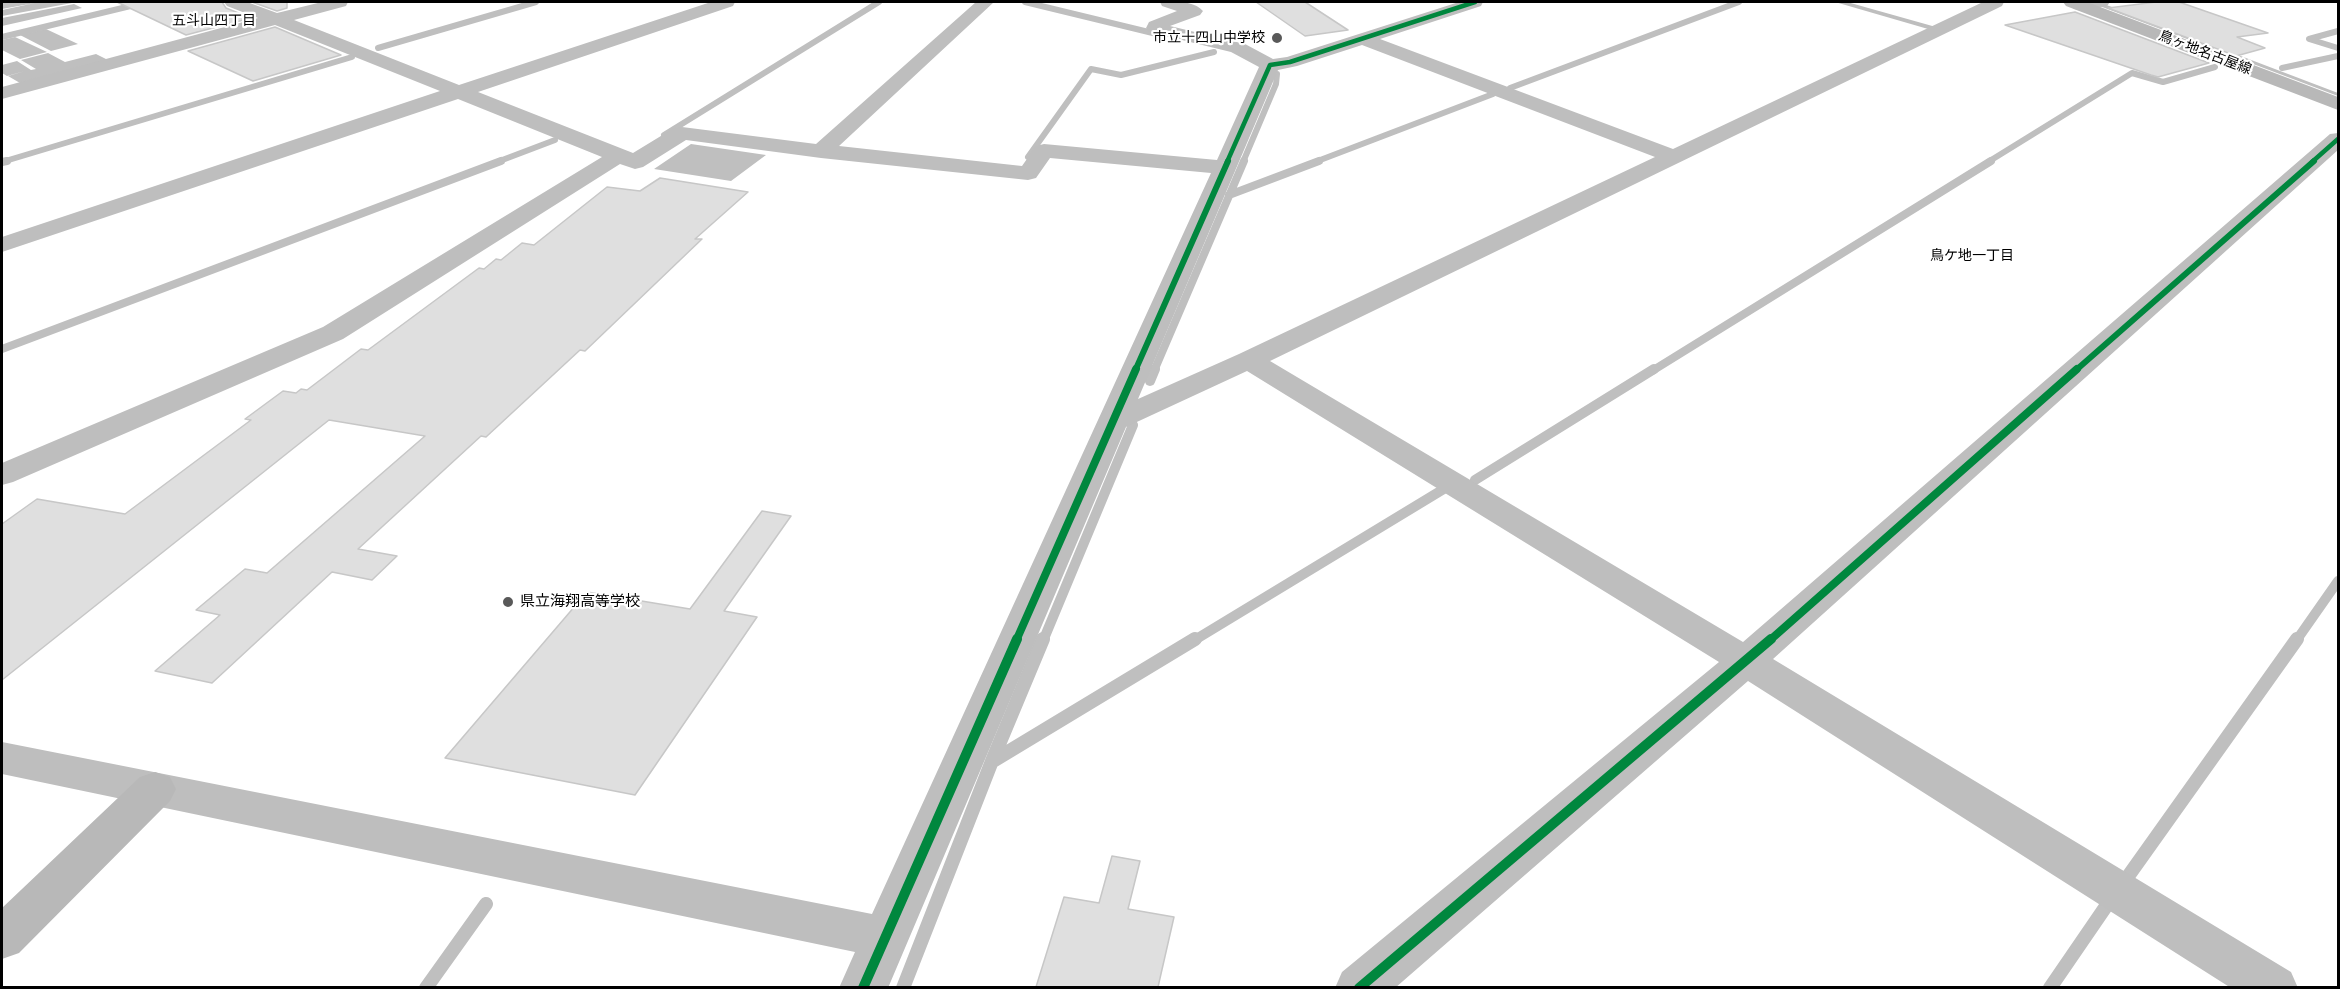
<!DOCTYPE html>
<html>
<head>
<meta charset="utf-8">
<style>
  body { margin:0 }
  #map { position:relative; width:2340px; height:989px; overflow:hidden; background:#fff; font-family:"Fira Sans",sans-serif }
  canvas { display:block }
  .frame { position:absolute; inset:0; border:3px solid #000; pointer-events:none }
</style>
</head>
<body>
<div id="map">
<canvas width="2340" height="989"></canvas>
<div class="frame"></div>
</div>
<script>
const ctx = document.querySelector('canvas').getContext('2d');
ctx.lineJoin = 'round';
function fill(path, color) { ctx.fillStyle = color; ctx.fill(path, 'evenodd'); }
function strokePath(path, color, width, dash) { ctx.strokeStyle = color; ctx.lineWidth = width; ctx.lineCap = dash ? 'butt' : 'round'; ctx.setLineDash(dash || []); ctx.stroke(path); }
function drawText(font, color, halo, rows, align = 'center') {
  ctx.font = font + ' "Fira Sans","Noto Sans JP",sans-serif'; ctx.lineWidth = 4.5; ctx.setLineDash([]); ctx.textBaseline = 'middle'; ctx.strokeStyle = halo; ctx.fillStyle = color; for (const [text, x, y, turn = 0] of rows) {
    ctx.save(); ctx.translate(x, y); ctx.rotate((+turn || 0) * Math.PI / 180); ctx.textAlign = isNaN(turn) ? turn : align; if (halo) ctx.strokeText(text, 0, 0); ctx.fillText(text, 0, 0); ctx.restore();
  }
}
fill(new Path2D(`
  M2,2h67l3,1 -70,13v-6l33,-7 -33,6z
  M2089,2l15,2 234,89v3z
  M74,4l8,4 -80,18v-8z
  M46,29l32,15 -27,7 -31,-16z
  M15,37l32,15 -27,7 -18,-9v-10z
  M48,53l17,9 31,-8 12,6 -88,23 -12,-7 17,-5 -18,5 -5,-3v-8l15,-4 14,9 5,-1 -15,-9z
  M691,144l75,11 -35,26 -77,-12z`), '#bfbfbf');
strokePath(new Path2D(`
  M1025,2l136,33
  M2338,31l-29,8 29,9
  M2,37l145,-35
  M378,48l158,-46
  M2282,68l56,-12
  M1510,88l229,-86
  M664,135l215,-133
  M1028,157l63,-88 30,6 93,-23
  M2,162l350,-105
  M497,162l58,-22
  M1243,162l33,-78 1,-10
  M1315,162l178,-68
  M1988,162l144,-89 31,9 52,-15`), '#bfbfbf', 6);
strokePath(new Path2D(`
  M2,162l5,-1
  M1229,195l90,-34
  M2,349l499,-188
  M1154,371l90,-210
  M1652,371l339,-210`), '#bfbfbf', 8);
strokePath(new Path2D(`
  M1150,381l5,-12
  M1475,480l179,-111
  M1043,641l90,-216
  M1193,641l254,-154
  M2296,641l42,-60`), '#bfbfbf', 10);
strokePath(new Path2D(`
  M993,761l202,-122
  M2129,875l168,-236
  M426,988l60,-84
  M903,988l89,-227 51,-122
  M2050,988l61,-89`), '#bfbfbf', 14);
const building = new Path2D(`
  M117,2h105l4,6 25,10 -65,17z
  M252,2h35v6l-10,3z
  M1256,2h49l43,28 -43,6z
  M2156,2h23l89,31 -31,4 28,11 -29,8 -128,-48z
  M2075,12l134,51 -51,14 -7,-2 -146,-50z
  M275,27l66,28 -88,26 -65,-30z
  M660,178l88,14 -53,47h7l-117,112 -5,-1 -94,87 -5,-1 -123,113 39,7 -25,24 -40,-8 -120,111 -57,-12 65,-56 -24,-5 49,-41 22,4 158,-137 -96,-16 -327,260v-156l35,-25 88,15 126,-94 -6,-1 38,-28 13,2 5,-4 6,1 54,-41 7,1 111,-82 5,1 12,-10 5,1 21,-17 12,2 73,-58 33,4z
  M762,511l29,5 -67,95 33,6 -122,178 -190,-37 142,-166 103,17z
  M1112,856l28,5 -12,48 46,8 -16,70h-122l28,-90 35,6z`);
fill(building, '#dfdfdf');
strokePath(building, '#c7c7c7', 1.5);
fill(new Path2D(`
  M1835,2h12l96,27 -8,2z`), '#bebebe');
fill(new Path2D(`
  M224,2h23l30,11 45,-11h26l-2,4 -52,14 165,65 252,-83h24l-2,4 -255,86 155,61 41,-25 8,-1 134,17 160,-142h18l-155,144 183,20 14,-20 8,-2 173,16 42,-93 -28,-15 -82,-20 -3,-4 3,-6 28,-11 -15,-5 -2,-4c13,0 33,-2 43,9l-3,4 -30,11 75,18 28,15 14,-2 172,-55h24l-2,4 -101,33 293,110 310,-147h21l-2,4 -732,355 473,281 587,-508 8,-1v17l-565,509 518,313 7,16h-67l-483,-307 -353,307h-60l7,-16 377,-310 -472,-291 -121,56 -238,561h-49l16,-36 -853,-178v-32l870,172 339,-741 -161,-15 -14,20 -8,2 -207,-22 -135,-18 -43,27 -8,2 -15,-5 -277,175 -330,143 -11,3v-22l321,-136 279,-170 -144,-58 -456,153v-15l438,-146 -165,-66 -273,74v-12l256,-69 -31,-12zM1362,45l293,112 -416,197 -101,45 140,-329 19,-4z
  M2074,2h36l-3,4 -27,4 -6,-1 -3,-4z`), '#bebebe');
fill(new Path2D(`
  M2063,2h24l251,95v13l-272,-104z
  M155,772l15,5 6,12 -6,12 -151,152 -17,6v-51l138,-131z`), '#b8b8b8');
strokePath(new Path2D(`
  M1227,162l43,-97 20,-3 185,-60
  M2312,162l26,-23`), '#00873e', 4.5);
strokePath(new Path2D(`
  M1135,371l93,-210
  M2075,371l239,-210`), '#00873e', 6);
strokePath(new Path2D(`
  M1016,641l120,-272
  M1769,641l308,-272`), '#00873e', 8);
strokePath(new Path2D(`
  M863,988l154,-349
  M1359,988l412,-349`), '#00873e', 10);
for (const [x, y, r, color] of [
  [1277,38,6,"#595959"],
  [508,602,6,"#595959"]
]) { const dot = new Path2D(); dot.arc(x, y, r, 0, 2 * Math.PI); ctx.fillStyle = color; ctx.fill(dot); strokePath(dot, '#fff', 2); }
drawText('14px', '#000', '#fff', [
  ["五斗山四丁目",214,21],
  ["鳥ケ地一丁目",1972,256]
]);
drawText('14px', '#000', '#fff', [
  ["市立十四山中学校",1265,38]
], 'right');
drawText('14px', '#000', '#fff', [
  ["鳥ヶ地名古屋線",2205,53,21]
]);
drawText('15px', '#000', '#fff', [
  ["県立海翔高等学校",520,602]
], 'left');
</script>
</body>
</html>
